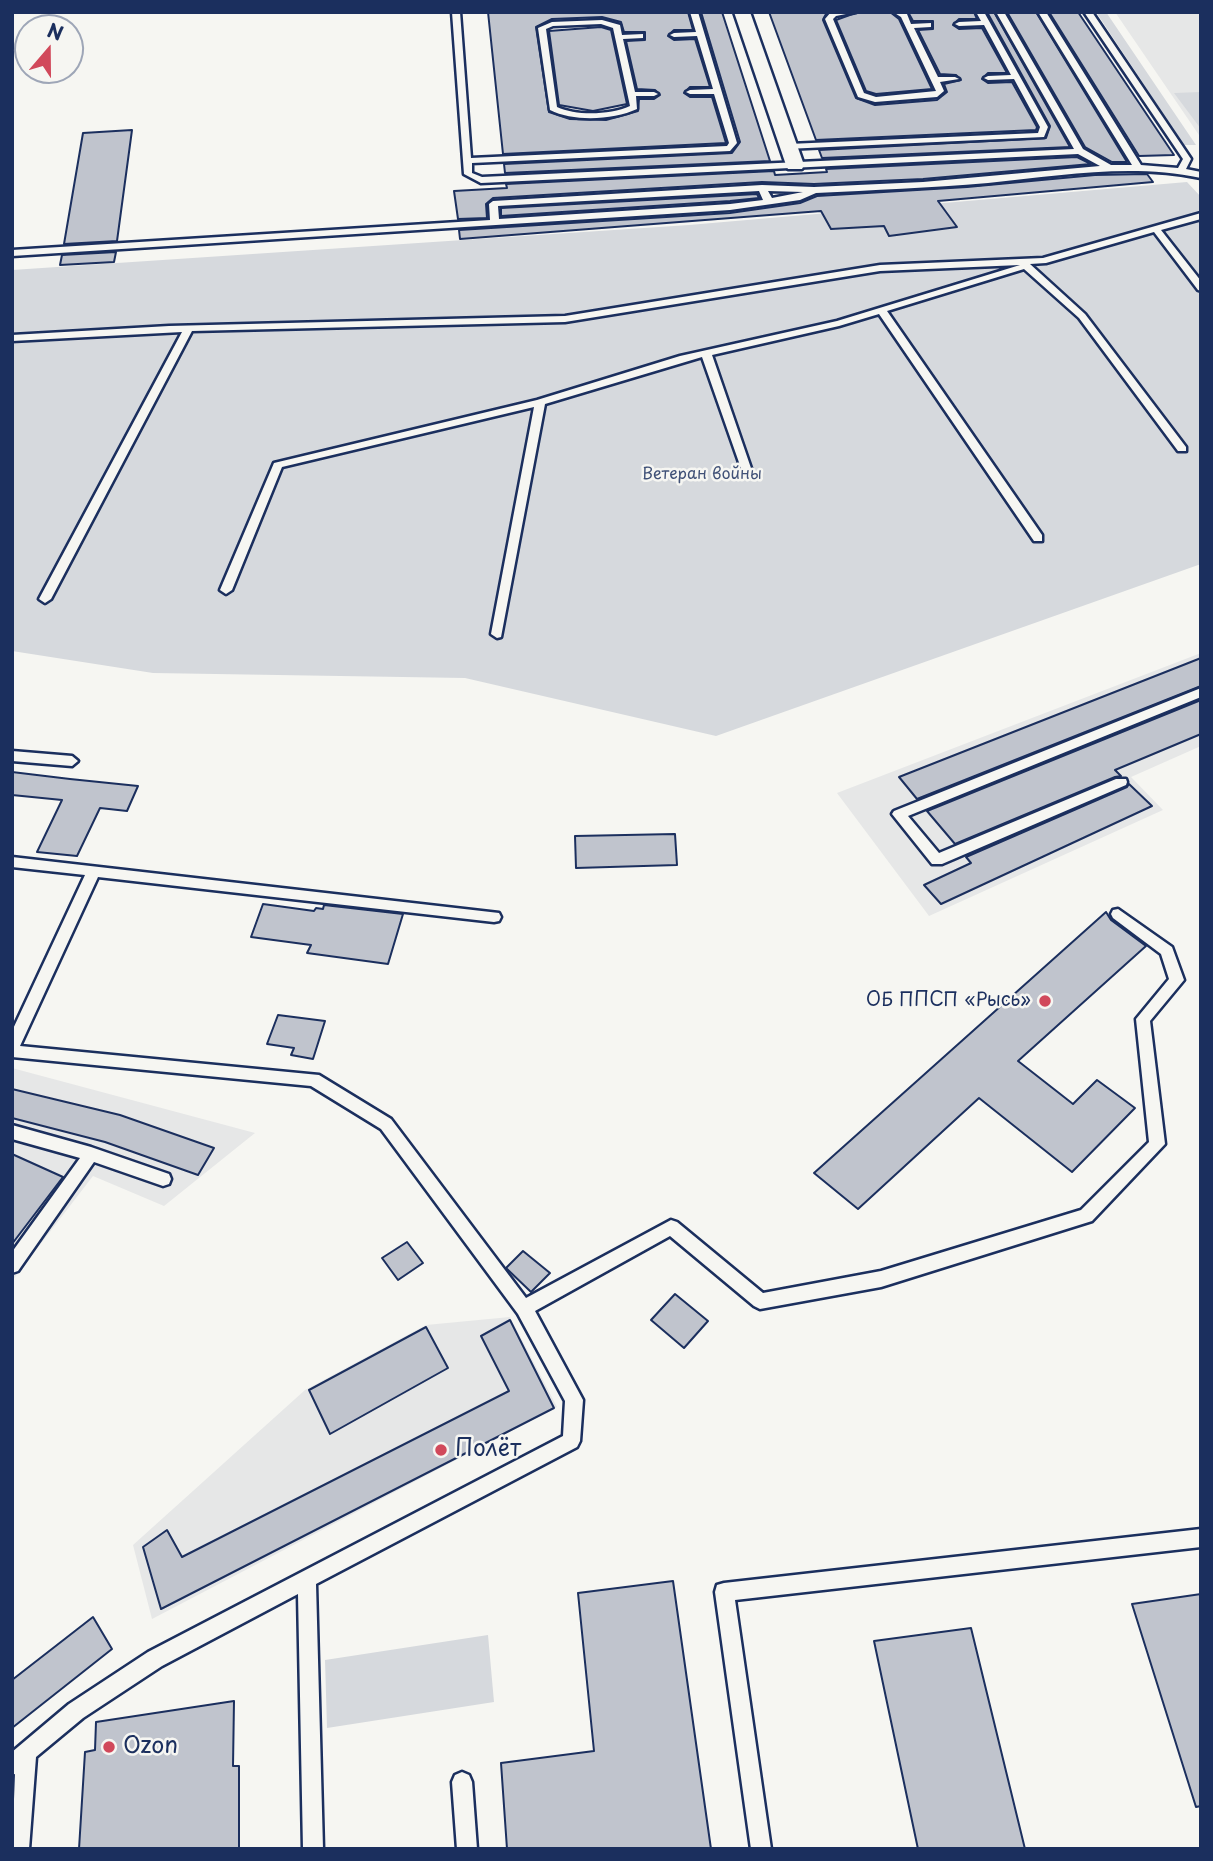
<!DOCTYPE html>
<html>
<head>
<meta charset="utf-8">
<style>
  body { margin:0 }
  #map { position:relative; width:1213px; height:1861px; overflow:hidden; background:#f6f6f2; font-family:"Playpen Sans",sans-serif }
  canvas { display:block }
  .frame { position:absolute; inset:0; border:14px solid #1b2f5e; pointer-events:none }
  .north { position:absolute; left:14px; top:14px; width:70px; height:70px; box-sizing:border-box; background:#f6f6f2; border:2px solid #9ea6b7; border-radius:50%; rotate:20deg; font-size:19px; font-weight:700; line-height:28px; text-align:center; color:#1b2f5e }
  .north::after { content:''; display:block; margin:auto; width:24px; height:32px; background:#d1495b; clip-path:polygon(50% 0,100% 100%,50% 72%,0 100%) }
</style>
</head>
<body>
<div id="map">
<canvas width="1213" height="1861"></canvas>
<div class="frame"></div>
<div class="north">N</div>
</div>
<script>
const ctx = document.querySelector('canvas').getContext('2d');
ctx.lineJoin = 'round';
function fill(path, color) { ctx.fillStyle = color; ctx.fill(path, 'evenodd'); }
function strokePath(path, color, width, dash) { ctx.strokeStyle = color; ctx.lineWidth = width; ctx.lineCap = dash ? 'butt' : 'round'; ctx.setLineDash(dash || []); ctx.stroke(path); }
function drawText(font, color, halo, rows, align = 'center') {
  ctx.font = font + ' "Playpen Sans",sans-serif'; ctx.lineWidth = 5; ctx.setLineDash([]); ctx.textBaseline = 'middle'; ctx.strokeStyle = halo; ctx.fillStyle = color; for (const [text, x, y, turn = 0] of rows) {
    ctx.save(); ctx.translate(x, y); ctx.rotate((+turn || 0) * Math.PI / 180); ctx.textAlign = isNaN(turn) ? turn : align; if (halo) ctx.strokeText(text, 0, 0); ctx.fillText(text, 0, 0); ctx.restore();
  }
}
fill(new Path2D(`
  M1115,12h86v126z
  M1201,653v93l-70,31 32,33 -234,106 -92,-123z
  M12,1068l243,65 -91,73 -71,-30 -81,105z
  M510,1317l47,90 -405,212 -19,-74 172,-155 121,-65z`), '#e6e7e7');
fill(new Path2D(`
  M1096,12h10l90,133h-12z
  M1201,92v37l-27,-36z
  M1187,182l14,15v367l-485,172 -251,-58 -312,-5 -141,-22v-381l677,-45z
  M488,1635l6,67 -167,26 -2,-68z`), '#d6d9dd');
const building = new Path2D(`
  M488,12h200l5,18h-19l-6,6 6,4 21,-1 15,48h-20l-6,6 6,4h22l14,46 -223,11zM602,17l19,5 3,10h21v8l-19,1 11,48 18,1 5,5 -6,4h-15l-1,12 -32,9 -36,-1 -21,-7 -13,-85 16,-8z
  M701,12h21l48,149 -265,12 -1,-9 228,-11 8,-11z
  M769,12h58l-4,8 33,78 19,7 62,-5 10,-8 -3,-8 17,-4 -5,-5 -16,-1 -22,-44 15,-1v-8h-20l-5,-9h66l3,7h-18l-6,6 6,4 23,-1 25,45h-19l-6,6 6,4 24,-1 25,45 -1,3 -220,10z
  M858,12h32l9,7 33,70 -56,5 -10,-3 -30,-71z
  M987,12h7l76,135 -248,11 -3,-8 227,-12 4,-12z
  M1007,12h29l91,150h-15l-27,-15z
  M1049,12h29l96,143 -35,1z
  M601,27l10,3 16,74 -34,7 -34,-6 -10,-74z
  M132,130l-15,111 -53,3 19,-111z
  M1077,157l14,7 -168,15 -109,5 -52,-2 -269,16 -7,6 1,14 -29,1 -4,-28 53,-3 -1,-4 268,-13 1,4 52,-3 -1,-3z
  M1147,174l6,8 -215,19 19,26 -68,9 -5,-10 -53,3 -10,-18 -361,28 -1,-9 271,-17 70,-10 17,-7 150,-9 128,-12z
  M757,194l2,4 -29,3 -229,15v-8z
  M116,252l-2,10 -54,3 2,-10z
  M1201,658v28l-284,113 -18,-22z
  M1201,700v34l-86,36 6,6 -6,1 -160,67 -28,-33z
  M12,772l58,7 68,7 -11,25 -27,-3 -23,48 -40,-4 25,-52 -50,-5z
  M1129,784l23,22 -211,98 -17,-19 47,-22 -5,-6 161,-70z
  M675,834l2,31 -101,3 -1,-32z
  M263,904l51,7 2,-3 7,1 1,-4 79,9 -15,50 -81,-11 4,-8 -60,-8z
  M1106,912l5,8 35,26 -128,115 55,43 24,-24 38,28 -63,64 -93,-74 -121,111 -44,-36z
  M278,1015l47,6 -12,38 -22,-4 3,-7 -27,-4z
  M12,1089l108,26 94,33 -16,27 -93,-33 -93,-24z
  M12,1154l51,23 -51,67z
  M407,1242l16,21 -25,17 -16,-22z
  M523,1251l27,22 -19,19 -25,-24z
  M675,1294l33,27 -24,27 -33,-28z
  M510,1320l44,88 -393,201 -18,-62 24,-17 15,27 327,-166 -28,-55z
  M426,1327l22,41 -118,66 -21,-44z
  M673,1581l38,268h-204l-6,-86 93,-12 -16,-158z
  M1201,1594v212l-5,1 -64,-203z
  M93,1617l19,32 -100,79v-48z
  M971,1628l54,221h-107l-44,-208z
  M234,1701l-1,65h6v83h-160l6,-97 10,-2 1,-28z`);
fill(building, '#c0c4cd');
strokePath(building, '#1b2f5e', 2);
const service = new Path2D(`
  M452,12h8l11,146 256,-12 2,-3 -15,-49h-24l-4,-2 4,-2 23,-1 -16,-53 -23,1 -4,-2 4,-2 22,-1 -6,-20h8l39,131 -7,8 -258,12v10l10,4 592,-28 -78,-137h8l79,137 28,16h21l-94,-153h8l95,153 37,3 5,-9 -99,-147h8l99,147 -5,10 15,3v6c-72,-15 -141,-2 -213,5 -58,5 -115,7 -172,10l-16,7 -70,10 -718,46v-6l478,-30 -1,-16 4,-3 269,-16 52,2 109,-5 177,-16 -22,-12 -597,29 -17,-9zM759,191l4,9 -33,4 -231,15 -1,-13zM768,191l35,1 -31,6z
  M831,12h25l-20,4 -3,3 31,74 12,4 60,-6 -35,-74 -8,-5 14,2 4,10 20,-1v4l-17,1 24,49h17l4,2 -19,3 4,9 -7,6 -62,5 -17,-5 -33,-78z
  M976,12h8l64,115 -4,10 -258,12v-4l3,-1 249,-11 2,-6 -26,-48 -26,1 -4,-2 4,-2 23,-1 -27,-50 -25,1 -4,-2 4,-2 22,-1z
  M602,20l18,5 2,10 21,-1v4l-20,1 12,53h19l4,2 -4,2h-18l1,13c-24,11 -63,13 -87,1l-12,-82 14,-6zM601,24l12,4 17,78c-20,9 -54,10 -73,1l-11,-78 7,-3z
  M1201,213v6l-40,11 40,51v10l-3,-1 -44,-58 -108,31 -16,1 55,50 101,133v4h-8l-99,-133 -55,-49 -137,42 155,224v6h-8l-155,-227 -40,12 -127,29 40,116 -1,2h-8l-1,-2 -40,-114 -157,47 -44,233 -4,1 -6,-4 43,-227 -252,60 -50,123 -6,4 -6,-4 54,-127 263,-63 143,-44 157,-35 183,-56 -140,6 -315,51 -373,9 -141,268 -6,4 -6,-4 143,-267 -170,9v-6l157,-9 396,-10 315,-51 163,-7z
  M1201,688v9l-293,119 31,37 177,-74h10l1,3 -1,3 -184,79h-10l-40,-50 2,-3z
  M12,751l60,5 6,5 -6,5 -60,-5z
  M12,857l487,56 2,4 -2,4 -5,1 -396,-45 -78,169 299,29 72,44 135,179 145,-78 6,2 86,71 118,-22 200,-61 68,-68 -13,-123 33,-40 -8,-25 -48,-36 -2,-4 2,-4 5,-1 54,38 12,33 -34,41 15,123 -73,77 -211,66 -121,22 -6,-3 -84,-70 -135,75 48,89 -3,41 -3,6 -261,137 7,265h-20l-5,-255 -136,72 -79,52 -47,39 -7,92h-17l3,-75 -3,1v-23l57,-48 79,-52 415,-216 2,-35 -47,-87 -137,-185 -70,-43 -299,-29v-26l73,-156 -73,-8z
  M12,1125l79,22 78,27 2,5 -2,5 -6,2 -69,-24 -76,109 -6,2v-21l68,-94 -68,-19z
  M1201,1529v18l-466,53 36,249h-20l-36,-257 2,-7 7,-2z
  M462,1772l7,3 3,7 5,67h-20l-5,-67 3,-7z`);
const minor = new Path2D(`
  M734,12h16l54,153 -2,4h-14l-2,-4z`);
strokePath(service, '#1b2f5e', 5);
strokePath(minor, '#1b2f5e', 5);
fill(service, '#f6f6f2');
fill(minor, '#f6f6f2');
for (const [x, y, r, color] of [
  [1045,1001,7,"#d1495b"],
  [441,1450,7,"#d1495b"],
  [109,1747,7,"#d1495b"]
]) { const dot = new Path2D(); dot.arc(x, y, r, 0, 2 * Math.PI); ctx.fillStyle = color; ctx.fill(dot); strokePath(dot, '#f6f6f2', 2.5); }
drawText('16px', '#405177', '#f6f6f2', [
  ["Ветеран войны",702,475]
]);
drawText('19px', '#1b2f5e', '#f6f6f2', [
  ["ОБ ППСП «Рысь»",1031,1001]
], 'right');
drawText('23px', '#1b2f5e', '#f6f6f2', [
  ["Полёт",455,1450],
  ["Ozon",123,1747]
], 'left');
</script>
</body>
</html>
